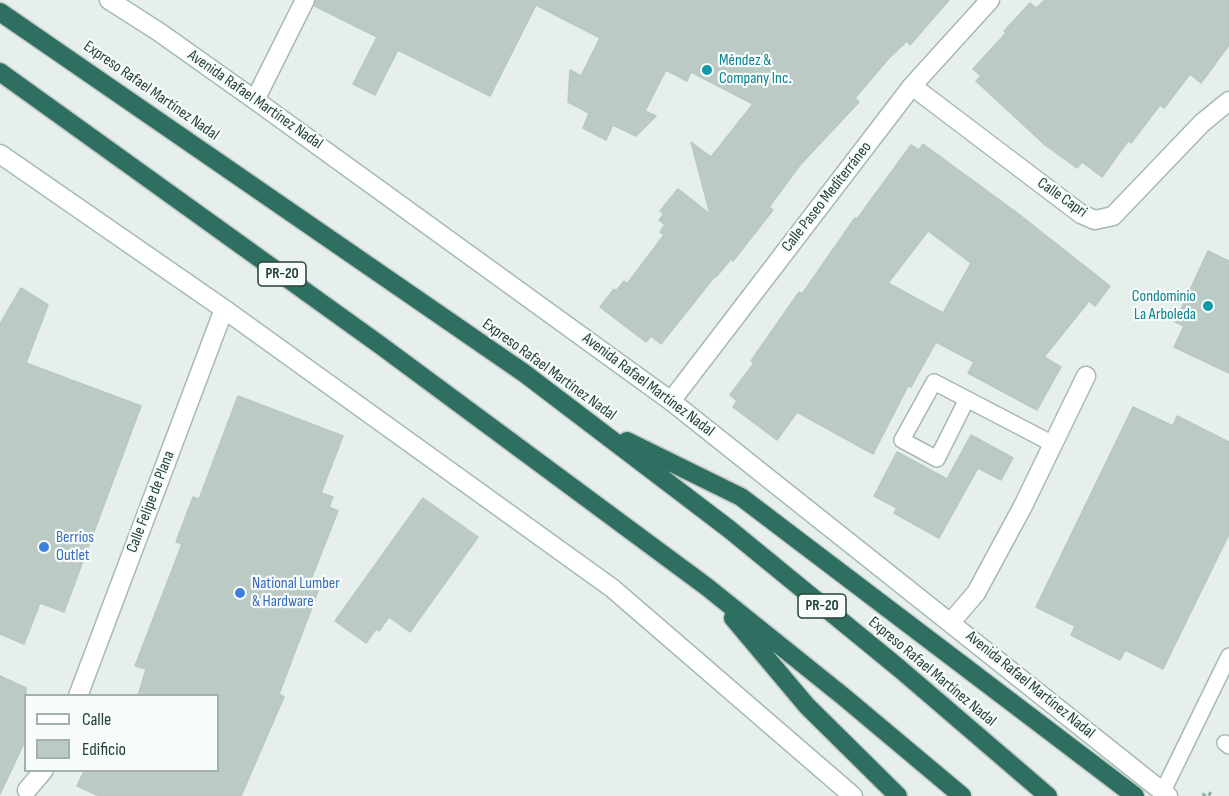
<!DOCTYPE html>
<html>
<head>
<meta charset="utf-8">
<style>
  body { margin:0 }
  #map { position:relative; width:1229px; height:796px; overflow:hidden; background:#e6efeb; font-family:"Sofia Sans Condensed",sans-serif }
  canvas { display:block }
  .legend { position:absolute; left:24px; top:694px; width:195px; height:78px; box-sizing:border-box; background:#f7fbf9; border:2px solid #a3b1ad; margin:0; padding:8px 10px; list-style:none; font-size:18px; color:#24423a }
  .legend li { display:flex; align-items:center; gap:12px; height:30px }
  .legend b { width:30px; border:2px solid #a3b1ad }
</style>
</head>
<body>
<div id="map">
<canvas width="1229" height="796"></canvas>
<ul class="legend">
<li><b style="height:8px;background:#fff"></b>Calle</li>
<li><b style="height:16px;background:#bbcac4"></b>Edificio</li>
</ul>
</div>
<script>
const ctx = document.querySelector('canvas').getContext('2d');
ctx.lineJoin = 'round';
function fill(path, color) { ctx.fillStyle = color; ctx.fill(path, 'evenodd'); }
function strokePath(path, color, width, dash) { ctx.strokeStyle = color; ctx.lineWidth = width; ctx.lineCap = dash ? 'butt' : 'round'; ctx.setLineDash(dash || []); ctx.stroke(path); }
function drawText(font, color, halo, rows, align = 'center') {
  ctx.font = font + ' "Sofia Sans Condensed",sans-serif'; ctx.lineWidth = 4.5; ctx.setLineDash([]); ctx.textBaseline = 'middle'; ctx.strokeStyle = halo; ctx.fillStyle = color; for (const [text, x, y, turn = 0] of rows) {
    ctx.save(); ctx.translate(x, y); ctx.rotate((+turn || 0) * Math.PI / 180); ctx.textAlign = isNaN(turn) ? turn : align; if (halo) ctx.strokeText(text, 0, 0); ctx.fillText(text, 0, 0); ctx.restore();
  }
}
const building = new Path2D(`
  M316,0h633l-39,45 -3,-4 -18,17 -34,40 4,4 -59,63 -31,42 4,3 -40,51 -2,-2 -15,18 -1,-1 -54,68 -10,-8 -5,6 -46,-35 14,-18 2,2 8,-10 3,3 37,-49 -4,-3 5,-7 -6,-5 5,-6 -4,-3 18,-22 32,25 -19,-72 20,15 42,-53 -62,-32 -4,9 -21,-11 -21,41 11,5 -20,20 -23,-11 -7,15 -23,-12 6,-15 -21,-11 2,-32 11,6 19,-38 -64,-33 -46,91 -92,-46 -23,45 -22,-11 24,-47 -62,-31z
  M1045,0h184v45l-28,38 -11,-9 -26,34 -4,-3 -29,38 -3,-2 -26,36 -20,-15 -5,6 -32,-23 -69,-64 5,-5 -8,-7 33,-36 -2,-2 26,-28 6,5z
  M923,144l93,68 94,74 -15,20 -6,-5 -45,56 17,10 -24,43 -69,-37 6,-11 -38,-20 -25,45 -3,-1 -35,68 -76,-42 -20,28 -44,-33 4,-6 -7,-6 24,-32 -3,-2 48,-69 3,2 53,-76 2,1 54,-74 8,5zM928,231l43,32 -28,50 -55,-30z
  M1208,251l21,10v112l-55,-26 10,-21 -9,-4z
  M21,288l27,17 -22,58 115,43 -77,206 -24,-9 -16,41 -24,-10v-310z
  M238,396l105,40 -22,57 12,4 -4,10 9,4 -28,71 10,4 -41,108 5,3 -43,99h-142l-22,-10 7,-15h134v-75h-80l8,-27 -11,-3 47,-122 -6,-2 17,-45 6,2z
  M1133,407l40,19 4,-10 52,26v92l-66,135 -38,-19 -5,10 -49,-25 4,-9 -39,-19z
  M971,435l42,23 -12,22 -23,-12 -39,70 -45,-25 3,-5 -23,-12 23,-44 50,27z
  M423,498l55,39 -68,95 -21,-15 -10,14 -3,-2 -10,14 -31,-22z
  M0,676l26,12v51l-26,55z`);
fill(building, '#bbcac4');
strokePath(building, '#b8c9c2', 1.5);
const service = new Path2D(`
  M967,399l-30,60 -35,-19 32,-58 119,62
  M1225,743l4,3
  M1163,791l66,-135`);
const minor = new Path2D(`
  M912,86l169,128 14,6 18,-4 89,-93 27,-22
  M255,100l50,-100
  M671,401l241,-315 78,-86
  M951,622l25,-29 47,-87 63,-130
  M78,696l146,-387
  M27,790l17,-20`);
const secondary = new Path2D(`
  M109,0l50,32 96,68 416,301 497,395
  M0,154l224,155 388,279 241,208`);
const motorway = new Path2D(`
  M0,12l524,361 205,156 171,140 148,127
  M0,72l380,273 327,242 137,110 118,99
  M627,441l114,56 394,299
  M733,618l74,88 91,90`);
strokePath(service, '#a8b8b2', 18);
strokePath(minor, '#a8b8b2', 21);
strokePath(secondary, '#a4bbb3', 21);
strokePath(motorway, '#c2cac8', 21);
strokePath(new Path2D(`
  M1203,796l4,-4 6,4`), '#86b3a5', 4, [3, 4.5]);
strokePath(service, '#fff', 15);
strokePath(minor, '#fff', 18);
strokePath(secondary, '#fff', 18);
strokePath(motorway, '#2f6f62', 18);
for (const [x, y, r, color] of [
  [707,70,6,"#0f9aa8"],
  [1208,306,6,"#0f9aa8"],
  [44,547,6,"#3f7fe0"],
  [240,593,6,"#3f7fe0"]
]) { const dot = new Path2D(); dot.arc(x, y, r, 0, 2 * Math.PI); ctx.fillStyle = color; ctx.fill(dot); strokePath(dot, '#f7fbf9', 2); }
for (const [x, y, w] of [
  [282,274,48],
  [822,606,48]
]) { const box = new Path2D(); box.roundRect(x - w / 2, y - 12, w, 24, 4.5); ctx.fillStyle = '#f7fbf9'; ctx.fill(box); strokePath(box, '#24423a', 1.5); }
drawText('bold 15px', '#24423a', null, [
  ["PR-20",282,274],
  ["PR-20",822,606]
]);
drawText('16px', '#0d838f', '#f7fbf9', [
  ["Méndez &",719,61],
  ["Company Inc.",719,79],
  ["Condominio",1196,297,"right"],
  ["La Arboleda",1196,315,"right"]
], 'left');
drawText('16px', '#24423a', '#f7fbf9', [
  ["Expreso Rafael Martínez Nadal",151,91,35],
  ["Avenida Rafael Martínez Nadal",255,100,35],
  ["Calle Paseo Mediterráneo",827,197,-52],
  ["Calle Capri",1062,198,35],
  ["Expreso Rafael Martínez Nadal",549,370,36],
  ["Avenida Rafael Martínez Nadal",648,385,37],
  ["Calle Felipe de Plana",151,502,-69],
  ["Expreso Rafael Martínez Nadal",932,672,40],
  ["Avenida Rafael Martínez Nadal",1030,685,39]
]);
drawText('16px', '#366cbe', '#f7fbf9', [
  ["Berríos",56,538],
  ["Outlet",56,556],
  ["National Lumber",252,584],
  ["& Hardware",252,602]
], 'left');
</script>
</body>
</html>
